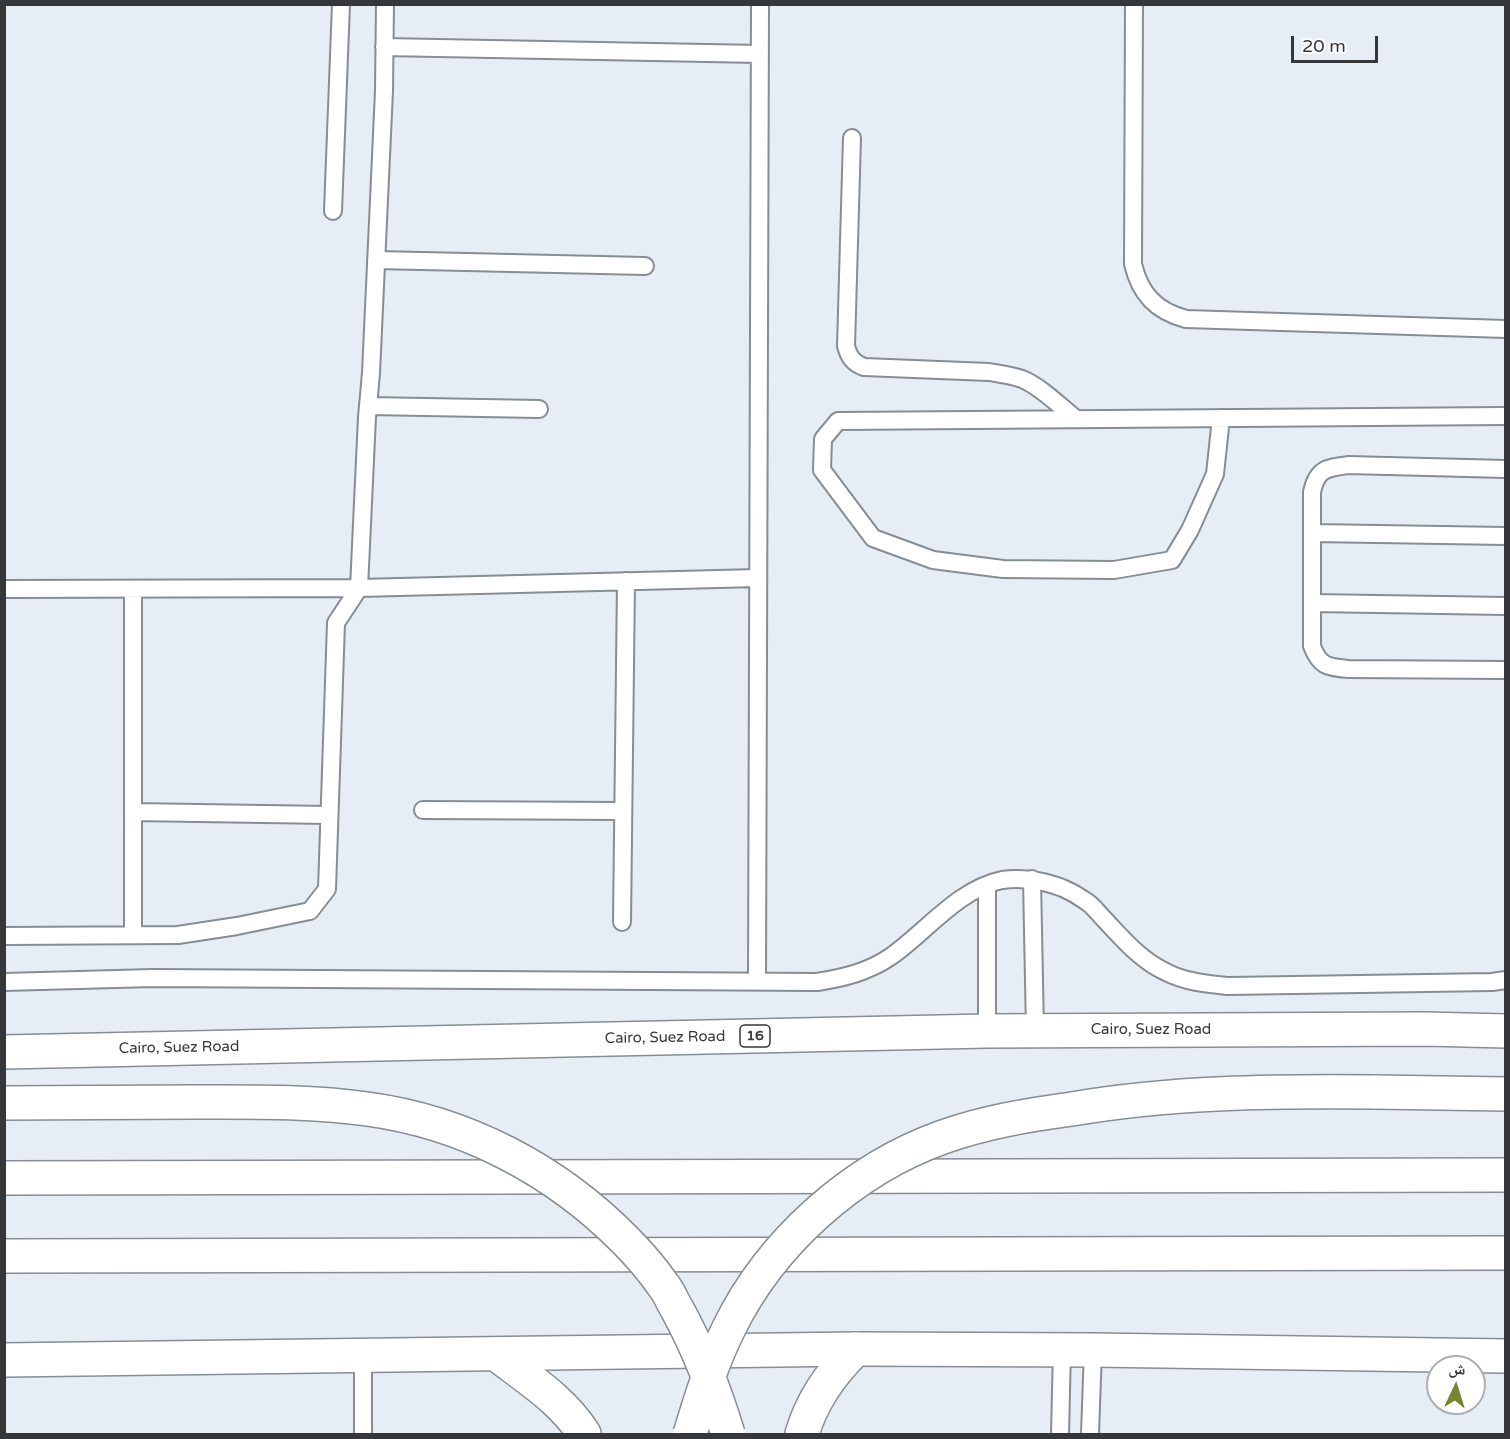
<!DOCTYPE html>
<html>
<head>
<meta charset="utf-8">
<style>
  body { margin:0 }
  #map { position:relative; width:1510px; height:1439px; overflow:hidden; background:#e6edf5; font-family:"Varela Round","Noto Naskh Arabic",sans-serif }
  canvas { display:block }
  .frame { position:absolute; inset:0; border:6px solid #35373b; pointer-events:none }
  .north { position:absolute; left:1426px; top:1355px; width:60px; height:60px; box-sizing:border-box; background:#fff; border:2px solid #aeafb1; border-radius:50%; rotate:4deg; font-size:16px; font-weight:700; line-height:24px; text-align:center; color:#35373b }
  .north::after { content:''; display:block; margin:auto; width:21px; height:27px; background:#768432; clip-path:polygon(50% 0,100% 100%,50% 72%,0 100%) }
  .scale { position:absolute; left:1291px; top:36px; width:87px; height:27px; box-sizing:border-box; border:3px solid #35373b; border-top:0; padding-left:8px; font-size:18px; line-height:21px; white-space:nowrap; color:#35373b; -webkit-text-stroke:4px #fff; paint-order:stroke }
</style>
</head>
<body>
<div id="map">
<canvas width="1510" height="1439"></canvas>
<div class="frame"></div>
<div class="north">ش</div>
<div class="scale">20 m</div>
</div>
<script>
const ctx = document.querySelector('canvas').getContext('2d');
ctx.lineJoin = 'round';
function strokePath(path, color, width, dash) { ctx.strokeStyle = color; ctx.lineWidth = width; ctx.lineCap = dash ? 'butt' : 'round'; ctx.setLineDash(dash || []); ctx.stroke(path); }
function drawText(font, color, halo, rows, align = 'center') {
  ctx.font = font + ' "Varela Round",sans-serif'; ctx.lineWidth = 6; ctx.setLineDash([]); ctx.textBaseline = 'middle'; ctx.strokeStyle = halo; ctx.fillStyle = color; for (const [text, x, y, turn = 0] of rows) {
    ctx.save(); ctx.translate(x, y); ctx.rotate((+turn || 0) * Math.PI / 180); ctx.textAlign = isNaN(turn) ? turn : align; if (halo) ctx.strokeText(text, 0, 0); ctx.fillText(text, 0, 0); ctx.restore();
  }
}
const service = new Path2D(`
  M1134,4l-1,260c7,30 23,47 53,55l320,10
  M384,47l376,7
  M852,138l-6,208c3,11 7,17 18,21l125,5c11,2 22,3 33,7 18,7 39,28 54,40
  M333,211l8,-207
  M376,260l269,6
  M368,406l171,3
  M1221,418l-6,56 -25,56 -18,30 -58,10 -111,-1 -70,-9 -60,-22 -51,-68 1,-31 15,-18 668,-5
  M1506,469l-158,-4c-22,3 -31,4 -36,27v154c8,21 16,21 36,23l158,1
  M1312,533l194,3
  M4,589l355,-1 399,-10
  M133,589v346
  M1312,603l194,3
  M423,810l200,1
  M133,812l196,3
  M1032,879l3,152
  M622,922l4,-341
  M4,936l174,-1 59,-9 73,-15 17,-22 9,-266 23,-35 8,-171 4,-44 13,-282 1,-87
  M757,981l3,-977
  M4,982l149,-4 664,4c26,-4 51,-10 73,-25 35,-24 68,-68 112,-77 13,-2 28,-1 41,2 16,4 27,8 41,18 8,4 14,13 20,19 18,19 37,42 62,53 19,10 41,12 62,14l264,-4 14,-2
  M987,1031v-145
  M363,1355v79
  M1060,1434l2,-84
  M1090,1434l3,-84`);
const secondary = new Path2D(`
  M496,1354c31,24 67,46 88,80
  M802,1434c10,-34 29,-61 54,-85`);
const primary = new Path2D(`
  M4,1052l983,-21 438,-2 81,2
  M1374,1092l132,2
  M4,1360l852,-11 237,1 413,6`);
const motorway = new Path2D(`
  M4,1178l1502,-3
  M4,1256l1502,-3`);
strokePath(service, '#868d94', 20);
strokePath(secondary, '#868d94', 36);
strokePath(primary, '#868d94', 36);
strokePath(motorway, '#868d94', 36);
strokePath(service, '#fff', 16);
strokePath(secondary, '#fff', 33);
strokePath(primary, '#fff', 33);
strokePath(motorway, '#fff', 33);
const primaryBridge = new Path2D(`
  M4,1103c64,0 128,-1 191,-1 58,0 115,-1 172,7 98,13 189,61 258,131 14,14 27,29 38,45 6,7 9,16 14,24 22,40 38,82 51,125
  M690,1434c11,-36 22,-72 39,-106 42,-86 124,-159 214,-191 42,-15 85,-22 129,-28 100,-17 201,-18 302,-17`);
strokePath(primaryBridge, '#868d94', 36, []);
strokePath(primaryBridge, '#fff', 33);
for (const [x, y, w] of [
  [755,1036,30]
]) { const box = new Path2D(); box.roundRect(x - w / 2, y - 11, w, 22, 4.5); ctx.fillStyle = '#fff'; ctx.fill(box); strokePath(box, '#35373b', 1.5); }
drawText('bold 14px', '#35373b', null, [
  ["16",755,1036]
]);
drawText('15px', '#35373b', '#fff', [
  ["Cairo, Suez Road",1151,1030],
  ["Cairo, Suez Road",665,1038,-1],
  ["Cairo, Suez Road",179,1048,-1]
]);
</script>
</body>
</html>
